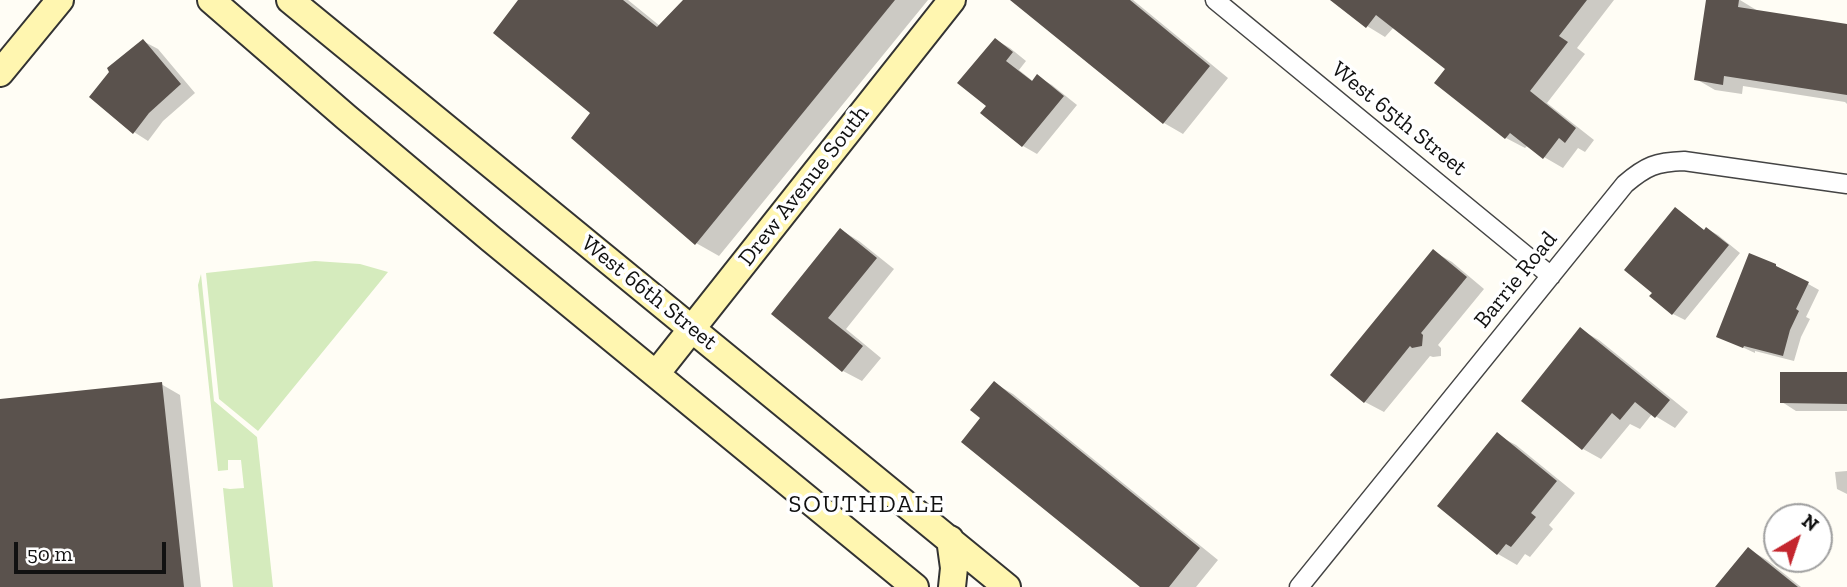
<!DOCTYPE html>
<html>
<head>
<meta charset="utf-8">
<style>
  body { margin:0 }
  #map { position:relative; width:1847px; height:587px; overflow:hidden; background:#fffdf5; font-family:"Zilla Slab",serif }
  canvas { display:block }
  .north { position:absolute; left:1763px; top:503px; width:70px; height:70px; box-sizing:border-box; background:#fff; border:2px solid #a0a0a0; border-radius:50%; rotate:39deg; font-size:19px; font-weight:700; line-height:28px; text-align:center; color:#111 }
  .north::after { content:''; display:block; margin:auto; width:24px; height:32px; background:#c4262e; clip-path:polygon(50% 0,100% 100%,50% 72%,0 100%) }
  .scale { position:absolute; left:14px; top:542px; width:152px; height:32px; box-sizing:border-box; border:4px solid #111; border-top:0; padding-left:9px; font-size:21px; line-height:24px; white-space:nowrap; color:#111; -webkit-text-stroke:5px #fff; paint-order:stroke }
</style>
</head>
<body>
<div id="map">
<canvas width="1847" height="587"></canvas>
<div class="north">N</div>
<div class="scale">50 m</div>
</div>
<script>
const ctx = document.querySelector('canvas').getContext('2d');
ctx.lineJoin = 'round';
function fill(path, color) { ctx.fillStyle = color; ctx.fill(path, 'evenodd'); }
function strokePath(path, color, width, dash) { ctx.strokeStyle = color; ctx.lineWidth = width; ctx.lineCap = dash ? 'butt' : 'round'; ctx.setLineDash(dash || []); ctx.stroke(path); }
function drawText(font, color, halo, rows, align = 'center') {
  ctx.font = font + ' "Zilla Slab",serif'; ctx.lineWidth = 7; ctx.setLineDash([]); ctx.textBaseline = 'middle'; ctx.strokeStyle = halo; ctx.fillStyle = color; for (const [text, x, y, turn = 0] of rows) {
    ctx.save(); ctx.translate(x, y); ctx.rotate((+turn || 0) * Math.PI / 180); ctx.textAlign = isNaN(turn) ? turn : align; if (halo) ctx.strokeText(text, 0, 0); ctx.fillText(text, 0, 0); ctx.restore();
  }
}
fill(new Path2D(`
  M315,261l45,3 28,8 -130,159 -39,-32 -13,-126z
  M201,274l13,127 43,36 16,150h-40l-10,-99 7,1 14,-1 -3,-28h-13v10l-10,1 -20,-186z`), '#d5ebbd');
fill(new Path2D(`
  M520,0h108l32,26 25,-26h243l-209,256 -23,-13 -104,-130z
  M1026,0h107l95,78 -45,56 -19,-11 -143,-117z
  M1333,0h281l-37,48 8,6 -38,49 47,37 -9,12 -7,-4 -15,20 -19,-11 -16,-12 -3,3 -19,-10 -70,-55 11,-15 -53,-41 -9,10 -18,-11z
  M1708,0h32l18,11 89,15v78l-2,-2 -102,-16 -1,8 -27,-4 -19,-11z
  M996,40l14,8 16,13 -7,9 15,12 4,-5 14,8 25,20 -40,49 -14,-8 -35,-40z
  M143,41l15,8 37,44 -32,28 -15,20 -14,-9z
  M1686,216l19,15 2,-2 11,6 22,18 -55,67 -12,-6 -21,-18z
  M841,230l18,11 35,28 -48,60 35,29 -19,23 -19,-10 -70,-57z
  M1433,251l19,11 32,27 -46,56 3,3v8l-8,1 -3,-1 -46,56 -19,-10 -32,-27z
  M1776,266l43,24 -13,27 4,2 -9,18 -7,24 -39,-10v2l-37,-17z
  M1581,330l18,10 89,72 -13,16 -23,-14 -12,15 -10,-5 -29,35 -18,-10z
  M1847,374v37h-51l-14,-9z
  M994,383l19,11 205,166 -22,27h-53l-160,-169z
  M161,384l19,11 21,192h-201v-187z
  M1497,435l19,10 59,48 -26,32 4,4 -23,28 -5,-3 -8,11 -19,-11 -59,-48z
  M1847,471v23l-10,-5 -2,-17z
  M1748,549l19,11 34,27h-83z`), '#0003');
fill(new Path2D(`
  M518,0h105l34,27 26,-27h212l-200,245 -124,-107 19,-25 -97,-80z
  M1010,0h120l80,66 -47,58z
  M1330,0h257l-28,36 9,6 -38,49 46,37 -11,15 -6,-5 -16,21 -33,-26 -5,6 -71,-56 11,-14 -69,-54 -10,13z
  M1706,0h33l-1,7 109,17v71l-123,-19 -1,9 -29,-5z
  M995,38l18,14 -7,9 26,20 5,-7 27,22 -42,51 -42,-34 6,-7 -29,-23z
  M143,39l38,45 -32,29 -16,21 -44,-37 20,-25 -2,-4z
  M1675,207l29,23 2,-3 23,18 -57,70 -23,-19 3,-3 -28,-23z
  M840,228l37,30 -49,60 35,28 -21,26 -71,-58z
  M1433,249l34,28 -46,56 2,2 -1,11 -10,2 -2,-2 -46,57 -34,-28z
  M1749,253l27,11v2l33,16 -13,27 3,2 -9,19 -7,26 -39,-10 -1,2 -27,-11z
  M1580,327l90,73 -15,18 -20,-16 -15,18 -8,-7 -30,37 -61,-49z
  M1780,372h67v32l-67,-1z
  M994,381l206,167 -31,39h-29l-179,-145 19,-24 -10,-8z
  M162,382l22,205h-184v-188z
  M1497,432l60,49 -26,32 5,4 -25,30 -5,-3 -9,11 -60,-49z
  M1748,547l50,40h-83z`), '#5a524d');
const street = new Path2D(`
  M1215,0l336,276
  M1299,587l326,-403c21,-18 31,-22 59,-23l163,23`);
const secondary = new Path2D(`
  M211,0l135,117 145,122 424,348
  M290,0l717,587
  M0,73l60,-73
  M656,374l296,-374
  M950,539l4,29 -2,19`);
strokePath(street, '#444', 21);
strokePath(secondary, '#333', 30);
strokePath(street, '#fff', 18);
strokePath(secondary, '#fff6b0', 26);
drawText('23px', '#111', '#fff', [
  ["West 65th Street",1399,119,39],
  ["Drew Avenue South",804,186,-52],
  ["Barrie Road",1516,280,-51],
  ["West 66th Street",649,293,39]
]);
ctx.letterSpacing = '2px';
drawText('24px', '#111', '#fff', [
  ["SOUTHDALE",867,505]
]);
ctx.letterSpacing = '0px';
</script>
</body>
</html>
